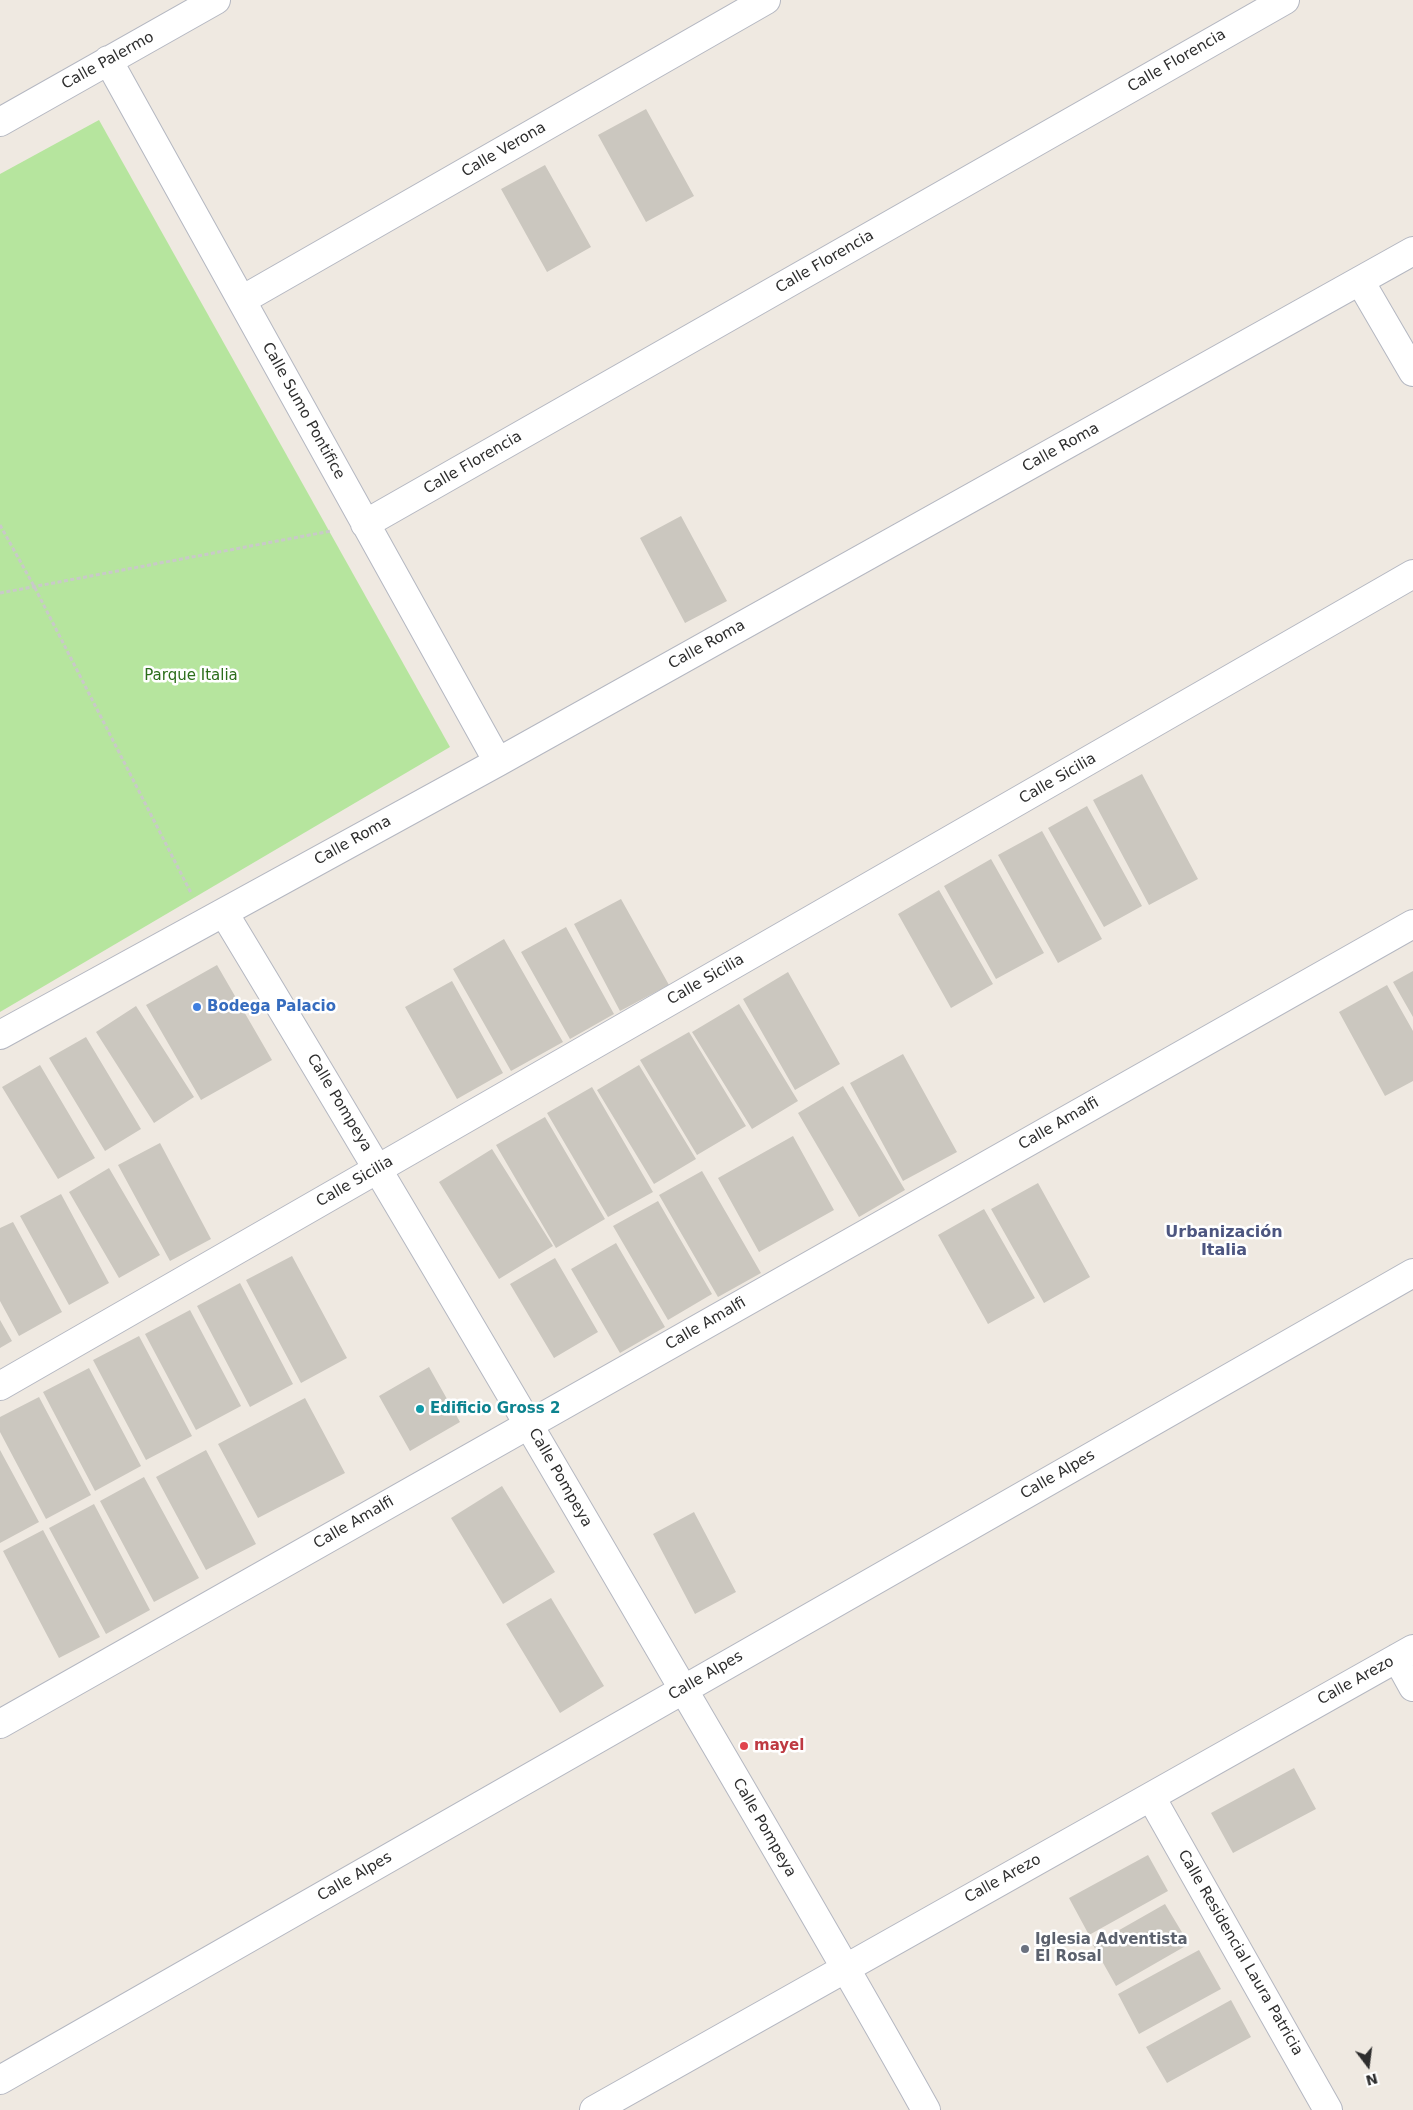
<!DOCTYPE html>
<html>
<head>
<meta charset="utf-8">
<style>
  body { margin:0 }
  #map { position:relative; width:1413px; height:2110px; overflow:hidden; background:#efe9e1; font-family:"DejaVu Sans",sans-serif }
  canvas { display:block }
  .north { position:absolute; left:1343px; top:2040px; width:50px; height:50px; -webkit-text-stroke:4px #fff; paint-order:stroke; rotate:165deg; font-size:14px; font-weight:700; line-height:20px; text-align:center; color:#2e2e2e }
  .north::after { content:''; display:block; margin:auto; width:18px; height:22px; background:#2e2e2e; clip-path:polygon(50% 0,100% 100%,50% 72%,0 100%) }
</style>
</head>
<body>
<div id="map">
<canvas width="1413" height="2110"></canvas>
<div class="north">N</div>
</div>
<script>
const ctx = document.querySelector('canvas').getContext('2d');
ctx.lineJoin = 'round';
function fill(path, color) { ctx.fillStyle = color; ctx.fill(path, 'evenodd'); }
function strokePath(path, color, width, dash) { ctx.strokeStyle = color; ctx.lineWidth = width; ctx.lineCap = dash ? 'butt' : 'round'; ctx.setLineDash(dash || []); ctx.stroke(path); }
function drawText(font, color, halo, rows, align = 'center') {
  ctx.font = font + ' "DejaVu Sans",sans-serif'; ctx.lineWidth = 5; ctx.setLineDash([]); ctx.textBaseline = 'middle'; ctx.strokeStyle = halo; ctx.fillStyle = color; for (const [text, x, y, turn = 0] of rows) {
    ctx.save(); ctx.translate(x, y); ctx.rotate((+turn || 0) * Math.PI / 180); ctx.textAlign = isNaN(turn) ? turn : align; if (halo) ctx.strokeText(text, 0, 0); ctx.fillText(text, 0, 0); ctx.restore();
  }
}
fill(new Path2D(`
  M99,120l351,627 -450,265v-838z`), '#b6e59e');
fill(new Path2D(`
  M646,109l48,87 -48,26 -48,-87z
  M545,165l46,82 -44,25 -46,-83z
  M681,516l46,85 -42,22 -45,-85z
  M1142,774l56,105 -49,26 -56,-105z
  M1087,806l55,100 -38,21 -56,-99z
  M1042,831l60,108 -44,24 -60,-108z
  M991,859l53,94 -48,26 -52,-93z
  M939,890l54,94 -42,24 -53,-94z
  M621,899l48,86 -49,26 -46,-87z
  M566,927l48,87 -44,25 -49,-87z
  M504,939l59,103 -52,29 -58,-102z
  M217,965l55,95 -71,40 -55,-95z
  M1413,971v46l-20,-35z
  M788,972l52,92 -45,26 -52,-91z
  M452,981l51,92 -46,26 -52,-92z
  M1387,985l26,46v50l-28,15 -46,-84z
  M739,1004l59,97 -46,28 -60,-97z
  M136,1006l58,91 -40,26 -58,-91z
  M689,1032l57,94 -49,29 -57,-95z
  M86,1037l55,92 -36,22 -56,-93z
  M903,1054l54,98 -54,29 -53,-98z
  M40,1065l55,93 -37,21 -56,-92z
  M639,1065l57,94 -42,25 -57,-94z
  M843,1086l62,104 -46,27 -61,-104z
  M592,1087l61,105 -45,25 -61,-104z
  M545,1117l60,102 -49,29 -60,-103z
  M793,1136l41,74 -75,42 -41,-74z
  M160,1143l51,96 -41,22 -52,-96z
  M492,1149l61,97 -54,33 -60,-97z
  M109,1168l51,87 -41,23 -50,-86z
  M702,1171l59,102 -43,24 -59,-102z
  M1038,1183l52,94 -46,26 -53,-94z
  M61,1194l48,89 -40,22 -49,-89z
  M658,1201l54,93 -44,26 -55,-94z
  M984,1209l51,89 -47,26 -50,-89z
  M13,1222l49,90 -43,24 -19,-35v-73z
  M616,1243l49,84 -45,26 -49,-84z
  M292,1256l55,102 -46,25 -55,-103z
  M555,1258l43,74 -44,26 -44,-74z
  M240,1283l53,101 -43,23 -53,-101z
  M190,1310l51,96 -45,24 -51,-96z
  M0,1320l12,21 -12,7z
  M139,1336l53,100 -46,24 -53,-100z
  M429,1367l31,55 -50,29 -31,-55z
  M89,1368l52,98 -46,25 -52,-99z
  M39,1397l52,98 -45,24 -46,-87v-15z
  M305,1398l40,75 -87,45 -40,-74z
  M0,1450l39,72 -39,21z
  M206,1450l50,94 -50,26 -50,-93z
  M144,1477l55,101 -45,24 -54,-101z
  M502,1486l53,86 -52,32 -52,-86z
  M94,1504l56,106 -44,24 -57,-106z
  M694,1512l42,80 -41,22 -42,-80z
  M43,1530l57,107 -41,21 -56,-107z
  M551,1598l53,88 -44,27 -54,-89z
  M1294,1768l22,41 -83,44 -22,-40z
  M1148,1855l20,36 -79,44 -20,-37z
  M1165,1904l24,40 -73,42 -23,-41z
  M1199,1950l22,39 -82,45 -21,-40z
  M1231,2000l20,37 -84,46 -21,-36z`), '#cbc7bf');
const minor = new Path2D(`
  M108,60l390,702
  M0,122l216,-122
  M1360,281l53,91
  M242,300l524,-300
  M365,524l920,-524
  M224,913c148,245 293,491 437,738 89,153 179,305 265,459
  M0,1035l498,-273 915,-511
  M0,1386l1413,-812
  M1397,1658l16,29
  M0,1724l1413,-800
  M1151,1797l177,313
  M0,2080l1413,-807
  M594,2110l819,-461`);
strokePath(minor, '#b4b7c1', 30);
strokePath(new Path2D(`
  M0,525l35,63 156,305
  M0,593l331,-62`), '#c9c9c9', 3, [4, 2.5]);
strokePath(minor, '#fff', 28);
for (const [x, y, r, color] of [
  [197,1007,5,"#3f7fe0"],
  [420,1409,5,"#0f9aa8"],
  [744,1746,5,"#e0444e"],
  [1025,1949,5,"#6b7280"]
]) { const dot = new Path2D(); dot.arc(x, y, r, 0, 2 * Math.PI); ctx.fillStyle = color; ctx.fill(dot); strokePath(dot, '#fff', 2); }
drawText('15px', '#2e2e2e', '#fff', [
  ["Calle Palermo",108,61,-29],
  ["Calle Florencia",1177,61,-30],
  ["Calle Verona",504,150,-30],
  ["Calle Florencia",825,262,-30],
  ["Calle Sumo Pontifice",303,411,61],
  ["Calle Roma",1061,448,-29],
  ["Calle Florencia",473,463,-30],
  ["Calle Roma",707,645,-29],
  ["Calle Sicilia",1058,779,-30],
  ["Calle Roma",353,841,-29],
  ["Calle Sicilia",706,980,-30],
  ["Calle Pompeya",339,1103,59],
  ["Calle Amalfi",1059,1124,-30],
  ["Calle Sicilia",355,1182,-30],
  ["Calle Amalfi",706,1324,-30],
  ["Calle Alpes",1058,1475,-30],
  ["Calle Pompeya",560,1478,60],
  ["Calle Amalfi",354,1523,-30],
  ["Calle Alpes",706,1676,-30],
  ["Calle Arezo",1356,1681,-29],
  ["Calle Pompeya",764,1828,60],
  ["Calle Alpes",355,1877,-30],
  ["Calle Arezo",1003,1879,-29],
  ["Calle Residencial Laura Patricia",1240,1953,60]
]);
drawText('15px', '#2c6e1b', '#fff', [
  ["Parque Italia",191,676]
]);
drawText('bold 15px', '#366cbe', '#fff', [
  ["Bodega Palacio",207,1007]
], 'left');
drawText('bold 15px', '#0d838f', '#fff', [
  ["Edificio Gross 2",430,1409]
], 'left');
drawText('bold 15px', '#be3a42', '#fff', [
  ["mayel",754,1746]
], 'left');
drawText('bold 15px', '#5b616d', '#fff', [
  ["Iglesia Adventista",1035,1940],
  ["El Rosal",1035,1957]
], 'left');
drawText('bold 16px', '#4d5680', '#fff', [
  ["Urbanización",1224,1233],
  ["Italia",1224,1251]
]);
</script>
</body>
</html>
